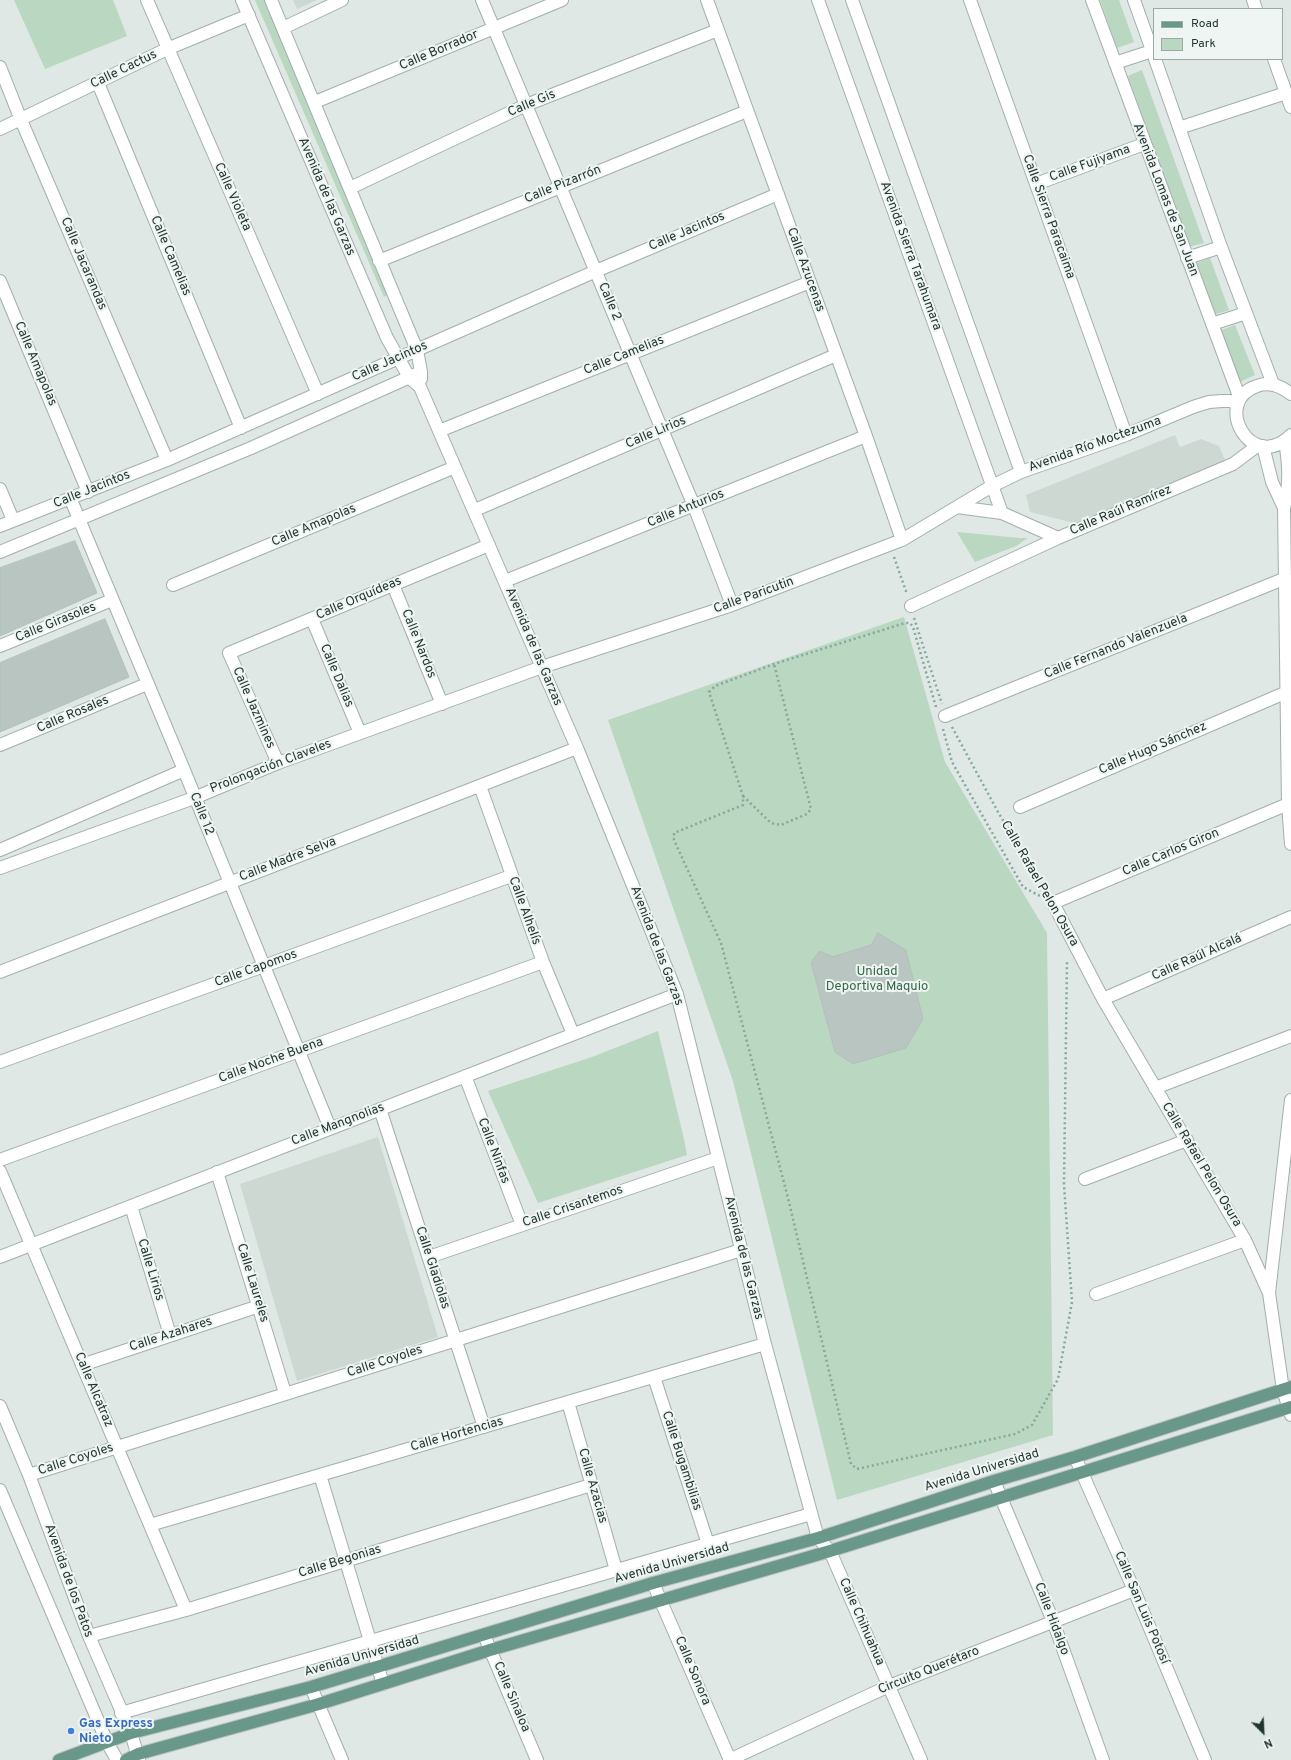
<!DOCTYPE html>
<html>
<head>
<meta charset="utf-8">
<style>
  body { margin:0 }
  #map { position:relative; width:1291px; height:1760px; overflow:hidden; background:#dfe8e4; font-family:Overpass,sans-serif }
  canvas { display:block }
  .legend { position:absolute; left:1153px; top:8px; width:130px; height:52px; box-sizing:border-box; background:#eff5f2; border:1px solid #9da9a4; margin:0; padding:5px 7px; list-style:none; font-size:12px; color:#223630 }
  .legend li { display:flex; align-items:center; gap:8px; height:20px }
  .legend b { width:20px; border:1px solid #9da9a4 }
  .north { position:absolute; left:1243px; top:1712px; width:40px; height:40px; -webkit-text-stroke:3px #eff5f2; paint-order:stroke; rotate:156deg; font-size:11px; font-weight:700; line-height:16px; text-align:center; color:#223630 }
  .north::after { content:''; display:block; margin:auto; width:14px; height:18px; background:#223630; clip-path:polygon(50% 0,100% 100%,50% 72%,0 100%) }
</style>
</head>
<body>
<div id="map">
<canvas width="1291" height="1760"></canvas>
<ul class="legend">
<li><b style="height:5px;background:#69988b"></b>Road</li>
<li><b style="height:11px;background:#bad7c1"></b>Park</li>
</ul>
<div class="north">N</div>
</div>
<script>
const ctx = document.querySelector('canvas').getContext('2d');
ctx.lineJoin = 'round';
function fill(path, color) { ctx.fillStyle = color; ctx.fill(path, 'evenodd'); }
function strokePath(path, color, width, dash) { ctx.strokeStyle = color; ctx.lineWidth = width; ctx.lineCap = dash ? 'butt' : 'round'; ctx.setLineDash(dash || []); ctx.stroke(path); }
function drawText(font, color, halo, rows, align = 'center') {
  ctx.font = font + ' Overpass,sans-serif'; ctx.lineWidth = 4; ctx.setLineDash([]); ctx.textBaseline = 'middle'; ctx.strokeStyle = halo; ctx.fillStyle = color; for (const [text, x, y, turn = 0] of rows) {
    ctx.save(); ctx.translate(x, y); ctx.rotate((+turn || 0) * Math.PI / 180); ctx.textAlign = isNaN(turn) ? turn : align; if (halo) ctx.strokeText(text, 0, 0); ctx.fillText(text, 0, 0); ctx.restore();
  }
}
fill(new Path2D(`
  M293,0h24l-20,9z
  M1175,435l5,12 21,-8 18,7 7,16 -152,61 -44,-11 -4,-17z
  M378,1137l60,200 -141,44 -57,-197z`), '#cdd8d3');
fill(new Path2D(`
  M14,0h99l14,36 -82,33z
  M255,0h11l123,294 -5,3z
  M1100,0h19l15,42 -17,6z
  M1142,70l62,173 -16,4 -60,-171z
  M1210,258l19,52 -16,5 -19,-51z
  M1235,325l20,50 -18,8 -18,-52z
  M957,532l63,6h8l-12,8 -41,16z
  M904,617l41,145 102,171 6,502 -216,65 -104,-419 -125,-361z
  M658,1031l26,108 3,16 -149,48 -50,-112 104,-34z`), '#bad7c1');
const building = new Path2D(`
  M75,541l22,52 -97,43v-68z
  M105,619l24,58 -129,55v-69z
  M878,933l28,17 17,69 -17,29 -53,16 -18,-12 -24,-90 9,-11 12,6 39,-12z`);
fill(building, '#b8c5c0');
strokePath(building, '#b2c1ba', 1);
const minor = new Path2D(`
  M147,0l171,394
  M242,0l145,338 22,39 11,10 157,361 100,246 88,350 53,194 12,13 91,209
  M271,0l146,350 4,22v7
  M482,0l212,506 38,99
  M707,0l159,436 36,104
  M818,0l184,513
  M852,0l169,472
  M970,0l156,435
  M1092,0l148,399
  M1134,0l20,56
  M1253,0l3,9
  M283,28l59,-28
  M1155,59l66,188 52,137
  M1274,59l17,48
  M1115,63l37,-12
  M0,67l21,53 146,340
  M98,83l143,345
  M315,102l247,-102
  M1179,128l107,-35
  M0,129l167,-80 82,-34
  M1036,184l108,-40
  M350,188l176,-83 192,-75
  M1187,258l34,-11
  M379,261l368,-150
  M0,281l88,211
  M1212,324l34,-11
  M1291,394c-10,-8 -21,-13 -34,-8 -46,15 -6,89 34,49
  M439,431l371,-149
  M1285,441c4,24 5,43 -1,67l4,296 3,40
  M1263,446l9,36 12,26
  M0,489l13,31
  M71,500l113,270 146,358
  M957,507l45,6 56,25 175,-74 24,-18
  M475,510l361,-155
  M0,526l167,-66 429,-189 182,-77
  M0,552l251,-104 170,-76
  M505,581l361,-145
  M173,585l282,-118
  M393,585l49,119
  M911,606l147,-68
  M312,619l48,114
  M0,646l112,-46
  M945,716l341,-138
  M0,745l147,-61
  M278,763l-49,-110 260,-108
  M480,786l63,176 30,72
  M1020,807l267,-115
  M0,850l184,-80
  M0,868l194,-70 84,-35 264,-96 190,-62 170,-65 90,-54 29,-14 105,-37 67,-28 16,-5 13,-1h8l8,3
  M0,972l577,-224
  M1103,999l188,-82
  M0,1062l511,-186
  M465,1076l57,149
  M1155,1088l136,-52
  M1291,1100l-22,193 14,97 8,25
  M380,1109l104,318
  M0,1160l543,-198
  M0,1171l186,439
  M217,1172l68,221
  M1085,1179l102,-39
  M131,1206l39,129
  M0,1257l677,-263
  M429,1257l289,-99
  M1269,1293l-24,-53 -142,-241 -50,-96 235,-99
  M1096,1294l149,-54
  M82,1365l177,-59
  M654,1377l54,167
  M568,1402l48,168
  M0,1406l29,69 60,161 42,97 8,27
  M1075,1457l59,133 71,170
  M29,1475l712,-225
  M320,1475l63,209
  M994,1481l59,140 50,139
  M0,1490l107,252 10,18
  M150,1525l615,-181
  M653,1583l77,177
  M484,1635l53,125
  M89,1636l97,-26 405,-125
  M311,1687l31,73
  M121,1713l690,-199
  M729,1760l160,-74 245,-96`);
const major = new Path2D(`
  M59,1760l72,-27 180,-46 342,-104 165,-45 176,-57 81,-24 216,-70
  M126,1760l12,-6 181,-50 171,-54 340,-99 461,-144`);
strokePath(minor, '#a3afaa', 14);
strokePath(major, '#bdc3c1', 14);
strokePath(new Path2D(`
  M894,557l13,37
  M914,618l28,86
  M936,707l-23,-80 -3,-4h-5l-131,41 -59,22 -6,6 34,104v9l-69,28v7l47,103 67,255 63,266 6,5 158,-35 17,-9 26,-46 14,-77 -8,-118 3,-224
  M952,727l46,85 49,81
  M943,729l9,33 71,125 19,10
  M743,796l28,27 10,2 26,-11 4,-5 -37,-145`), '#83a89c', 2.5, [2, 3]);
strokePath(minor, '#fff', 12);
strokePath(major, '#69988b', 12);
for (const [x, y, r, color] of [
  [71,1731,4,"#3f7fe0"]
]) { const dot = new Path2D(); dot.arc(x, y, r, 0, 2 * Math.PI); ctx.fillStyle = color; ctx.fill(dot); strokePath(dot, '#eff5f2', 1.5); }
drawText('13px', '#223630', '#eff5f2', [
  ["Calle Borrador",439,51,-23],
  ["Calle Cactus",124,70,-26],
  ["Calle Gis",532,104,-23],
  ["Calle Fujiyama",1090,164,-20],
  ["Calle Pizarrón",563,185,-22],
  ["Calle Violeta",232,197,66],
  ["Avenida de las Garzas",326,197,67],
  ["Avenida Lomas de San Juan",1165,200,69],
  ["Calle Sierra Paracaima",1048,217,70],
  ["Calle Jacintos",687,232,-23],
  ["Calle Camelias",170,256,67],
  ["Avenida Sierra Tarahumara",910,256,70],
  ["Calle Jacarandas",83,264,67],
  ["Calle Azucenas",805,270,70],
  ["Calle 2",609,302,67],
  ["Calle Camelias",624,356,-22],
  ["Calle Jacintos",390,362,-24],
  ["Calle Amapolas",35,364,67],
  ["Calle Lirios",656,433,-23],
  ["Avenida Río Moctezuma",1095,445,-20],
  ["Calle Jacintos",92,490,-22],
  ["Calle Anturios",686,509,-22],
  ["Calle Raúl Ramírez",1121,511,-23],
  ["Calle Amapolas",314,526,-23],
  ["Calle Paricutin",754,596,-20],
  ["Calle Orquídeas",359,599,-23],
  ["Calle Girasoles",56,623,-22],
  ["Calle Nardos",418,644,68],
  ["Avenida de las Garzas",533,647,67],
  ["Calle Fernando Valenzuela",1116,647,-22],
  ["Calle Dalias",336,676,67],
  ["Calle Jazmines",253,708,66],
  ["Calle Rosales",73,715,-23],
  ["Calle Hugo Sánchez",1153,749,-23],
  ["Prolongación Claveles",271,767,-21],
  ["Calle 12",201,814,68],
  ["Calle Carlos Giron",1171,853,-23],
  ["Calle Madre Selva",288,860,-21],
  ["Calle Rafael Pelon Osura",1039,884,60],
  ["Calle Alhelís",524,911,70],
  ["Avenida de las Garzas",656,946,69],
  ["Calle Raúl Alcalá",1197,958,-24],
  ["Calle Capomos",256,969,-20],
  ["Calle Noche Buena",271,1061,-20],
  ["Calle Mangnolias",338,1125,-21],
  ["Calle Ninfas",493,1151,69],
  ["Calle Rafael Pelon Osura",1201,1165,59],
  ["Calle Crisantemos",573,1207,-19],
  ["Avenida de las Garzas",743,1258,76],
  ["Calle Gladiolas",432,1268,72],
  ["Calle Lirios",150,1270,73],
  ["Calle Laureles",252,1283,73],
  ["Calle Azahares",171,1335,-18],
  ["Calle Coyoles",385,1362,-18],
  ["Calle Alcatraz",93,1390,67],
  ["Calle Hortencias",457,1435,-16],
  ["Calle Coyoles",76,1460,-18],
  ["Calle Bugambilias",681,1461,72],
  ["Avenida Universidad",982,1471,-17],
  ["Calle Azacias",592,1486,74],
  ["Calle Begonias",340,1562,-17],
  ["Avenida Universidad",672,1564,-16],
  ["Avenida de los Patos",68,1581,70],
  ["Calle San Luis Potosí",1141,1608,67],
  ["Calle Hidalgo",1051,1619,69],
  ["Calle Chihuahua",861,1622,66],
  ["Avenida Universidad",362,1657,-16],
  ["Calle Sonora",692,1671,67],
  ["Circuito Querétaro",929,1671,-22],
  ["Calle Sinaloa",511,1697,67]
]);
drawText('13px', '#326746', '#eff5f2', [
  ["Unidad",877,972],
  ["Deportiva Maquio",877,987]
]);
drawText('bold 13px', '#366cbe', '#eff5f2', [
  ["Gas Express",79,1724],
  ["Nieto",79,1739]
], 'left');
</script>
</body>
</html>
